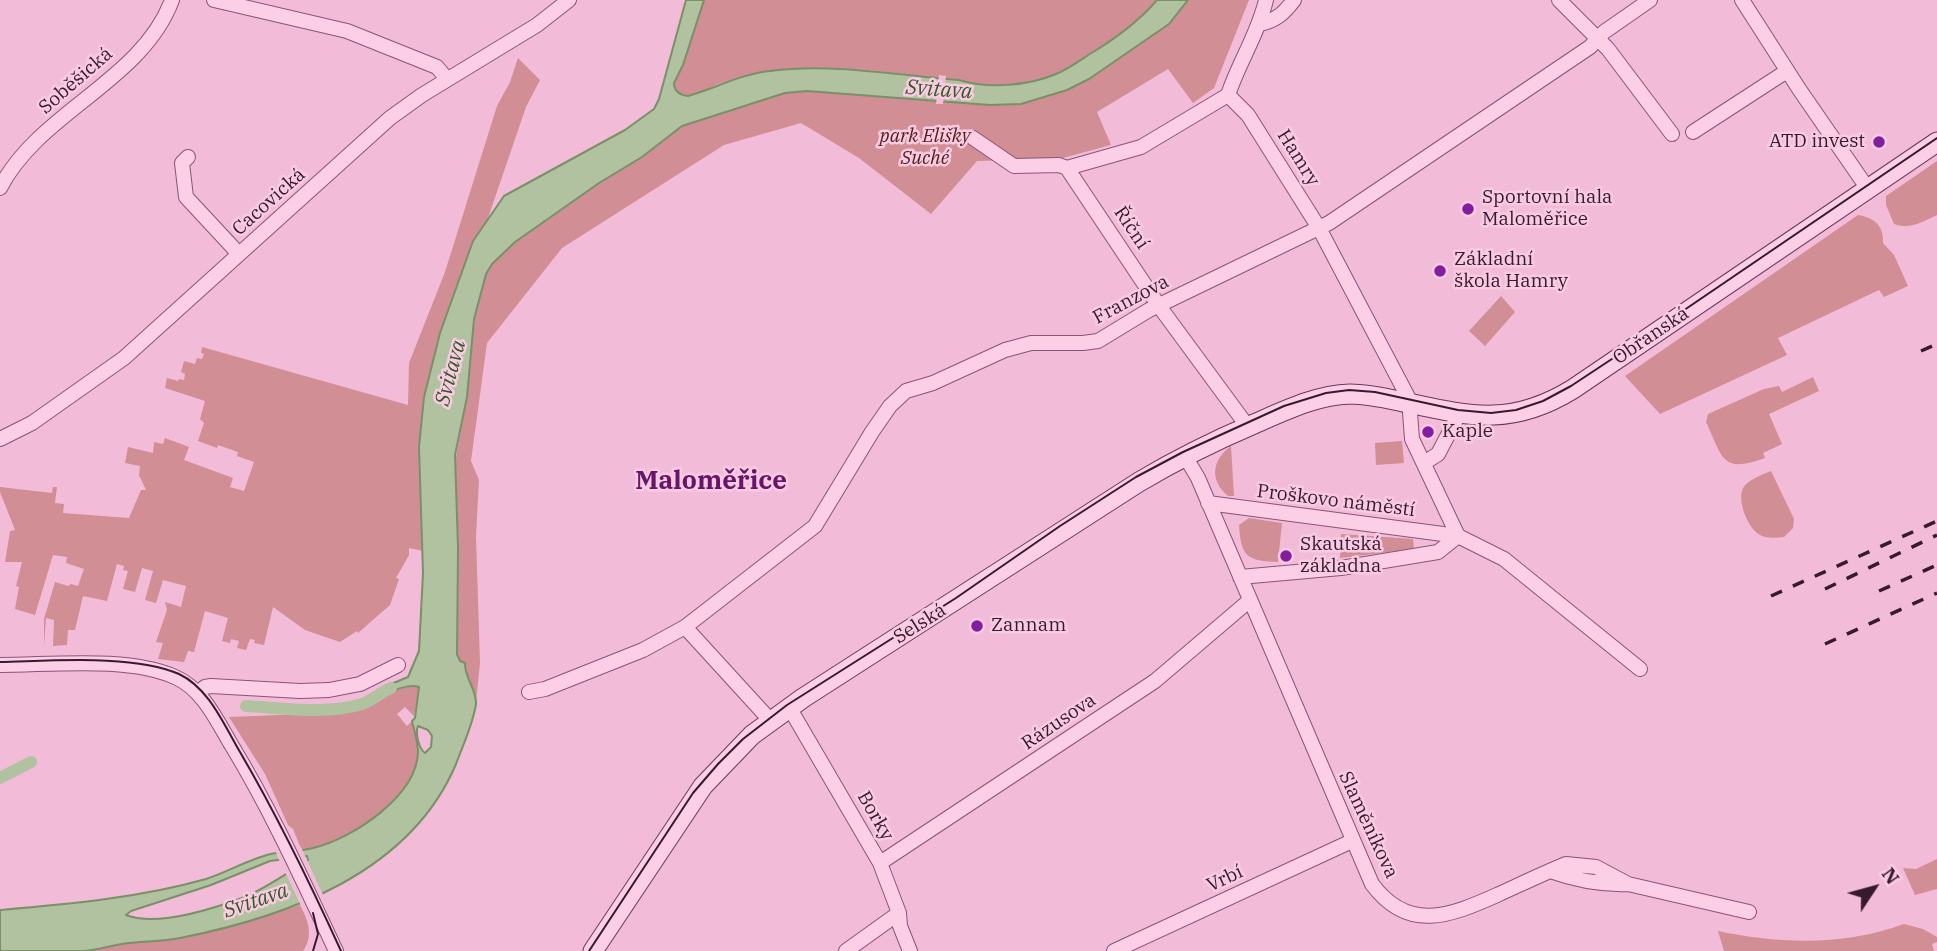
<!DOCTYPE html>
<html>
<head>
<meta charset="utf-8">
<style>
  body { margin:0 }
  #map { position:relative; width:1937px; height:951px; overflow:hidden; background:#f2bbd7; font-family:"IBM Plex Serif",serif }
  canvas { display:block }
  .north { position:absolute; left:1839px; top:853px; width:70px; height:70px; -webkit-text-stroke:5px #f9cbe2; paint-order:stroke; rotate:54deg; font-size:19px; font-weight:700; line-height:28px; text-align:center; color:#381a30 }
  .north::after { content:''; display:block; margin:auto; width:24px; height:32px; background:#381a30; clip-path:polygon(50% 0,100% 100%,50% 72%,0 100%) }
</style>
</head>
<body>
<div id="map">
<canvas width="1937" height="951"></canvas>
<div class="north">N</div>
</div>
<script>
const ctx = document.querySelector('canvas').getContext('2d');
ctx.lineJoin = 'round';
function fill(path, color) { ctx.fillStyle = color; ctx.fill(path, 'evenodd'); }
function strokePath(path, color, width, dash) { ctx.strokeStyle = color; ctx.lineWidth = width; ctx.lineCap = dash ? 'butt' : 'round'; ctx.setLineDash(dash || []); ctx.stroke(path); }
function drawText(font, color, halo, rows, align = 'center') {
  ctx.font = font + ' "IBM Plex Serif",serif'; ctx.lineWidth = 5; ctx.setLineDash([]); ctx.textBaseline = 'middle'; ctx.strokeStyle = halo; ctx.fillStyle = color; for (const [text, x, y, turn = 0] of rows) {
    ctx.save(); ctx.translate(x, y); ctx.rotate((+turn || 0) * Math.PI / 180); ctx.textAlign = isNaN(turn) ? turn : align; if (halo) ctx.strokeText(text, 0, 0); ctx.fillText(text, 0, 0); ctx.restore();
  }
}
fill(new Path2D(`
  M704,0h453c-17,20 -37,35 -59,49 -14,8 -27,19 -42,25 -28,12 -68,15 -97,6 -65,-6 -134,-20 -199,-7 -14,3 -28,7 -42,11 -9,4 -20,11 -30,12 -8,1 -13,-6 -14,-13l9,-19z
  M1188,0h61l-35,88 -21,15 -25,-34 -71,43 14,33 -52,14 -82,2 -46,53 -72,-56 -58,-35 -77,22 -162,103 -75,95 -16,118 8,19 -3,57 4,126 -4,38 -19,-47 1,-106 -4,-80 13,-71 7,-78 12,-45 6,-10 23,-22 84,-59 43,-26 40,-31 103,-33 22,-2 183,14 31,-1 46,-14 22,-11 80,-55z
  M518,58l22,22 -14,27 -38,111 -15,24 -33,91 -21,114 4,104 -14,-3v7l-13,23 3,1 -9,26 -32,28 -1,-2 -17,11 -35,-12 -32,-23 -9,38 -10,-2 1,-3 -5,-1 -4,11 -9,-2 2,-7 -8,-2 -1,4 -8,-2 6,-23 -23,-7 -11,41 -6,-1 -4,11 -26,-3 5,-16 -7,-1 11,-32 -2,-8 16,5 5,-21 -23,-6 -7,23 -11,-3 8,-29 -11,-3 -7,24 -12,-3 5,-18 -5,-1 1,-4 -7,-2 -10,37 -24,-5 -8,34h-7l-1,15 -14,1 1,-26 -8,-2 -2,28v-27l11,-37 13,4 3,-2 7,2 6,-17 -18,-6 1,-6 -14,-2 -18,60 -20,-6 4,-22 -3,-1 6,-24h-17l5,-31 5,-1 -15,-38v-5l52,6 1,-6h4l-2,16 9,1 -1,9 66,5 12,-28h5l-7,-15 1,-9 -15,-3 3,-16 25,6 1,-11 9,2 2,-6 24,9 -5,13 49,18 -3,9 14,4 10,-29 -17,-6 1,-4 -20,-7 -1,3 -19,-7 6,-18 -4,-4 5,-18 -40,-13 2,-10 11,3 1,-2 5,1 1,-6 -4,-2 3,-11 11,3 2,-6 5,1 2,-5 -3,-1 1,-6 206,58 1,-42 36,-91 52,-166 13,-24z
  M1937,161v54c-15,7 -27,15 -43,9l-8,-19v-9z
  M1858,215c16,3 26,10 25,28l11,12 14,31 -24,11 -5,-7 -101,48 9,17 -127,59 -35,-38z
  M1501,296l14,16 -30,34 -16,-15z
  M1813,377l6,14 -50,23 13,30 -19,9 2,5c-44,16 -42,0 -59,-36l2,-8 56,-25 15,-3 3,6z
  M1402,441l2,22 -28,2 -1,-22z
  M1231,446l3,50h-6c-19,-16 -16,-36 3,-50z
  M1771,471l23,48 -1,9 -9,9c-9,1 -19,2 -27,-4 -10,-8 -20,-33 -14,-45 6,-9 19,-13 28,-17z
  M1249,518l33,5 -4,39c-31,-1 -37,-5 -39,-37z
  M1341,534l72,5 1,10 -74,9z
  M414,685l5,2 -5,29 -9,-9 -8,7 10,12 5,-5c2,10 7,22 6,32 -5,51 -70,89 -116,98l-9,-22 -5,-4 -23,-51 -36,-57 101,-4 34,-5 24,-15z
  M1937,859v30l-22,6 -12,-27 13,1z
  M300,905c8,15 14,31 3,46h-218l36,-7 56,-5 75,-18z
  M1904,924l19,5 14,8v5l-5,2 2,7h-210l-6,-20c60,13 127,15 186,-7z`), '#d18e95');
const water = new Path2D(`
  M686,0h18l-21,65 -9,18c0,8 6,12 14,13 28,-8 53,-22 82,-25 63,-8 126,4 189,9 29,9 69,6 97,-6 15,-6 28,-17 42,-25 22,-14 42,-29 59,-49h31l-19,24 -80,55 -22,11 -46,14 -31,1 -183,-14 -22,2 -103,33 -40,31 -43,26 -84,59 -23,22 -6,10 -12,45 -7,78 -12,58 3,93 -1,106 3,7 5,2c-1,14 12,27 11,41 -3,20 -13,41 -20,60 -46,109 -169,153 -276,174 -19,4 -39,3 -58,6 -13,2 -25,6 -37,7 -28,0 -57,0 -85,0v-41c69,-6 139,-12 206,-31 22,-7 43,-20 65,-25 14,-3 28,-2 42,-6 39,-9 104,-52 105,-96 0,-10 -4,-22 -6,-31l3,-3 4,-31c-10,-4 -29,4 -38,11l-3,-5 6,-6 24,-10 11,-26 4,-78 -4,-126 5,-50 16,-64 33,-92 31,-45 121,-66 29,-21 5,-10zM418,726l10,4 4,6 -1,11 -6,6c-6,-4 -10,-20 -7,-27zM307,856l1,4c-21,13 -43,29 -66,38 -30,11 -86,29 -116,17l5,-4 80,-26 59,-24z`);
fill(water, '#b1c2a0');
strokePath(water, '#7a9067', 2);
fill(new Path2D(`
  M939,75l7,1 -3,28h-7z
  M301,847l23,50 -22,11 -18,-38 17,-10 -21,2 -5,-12z`), '#f2bbd7');
strokePath(new Path2D(`
  M246,706c37,2 80,9 116,-2 11,-4 19,-12 29,-16
  M0,778l31,-16`), '#b1c2a0', 12);
const minor = new Path2D(`
  M214,0l133,31 90,36 10,12
  M1559,0l49,49 64,85
  M1742,0l57,89 69,100
  M1260,24c17,-4 24,-11 34,-24
  M1228,95l20,20 71,113 90,171 3,40 46,97
  M1228,95c11,-33 30,-61 38,-95
  M1693,132l94,-61
  M973,138l41,28 45,-1 8,3 92,138 89,121
  M188,157l-6,6 4,34 53,57
  M1067,168l74,-21 87,-52
  M0,188c39,-76 142,-107 172,-188
  M0,439l32,-16 92,-65 266,-240 32,-23 115,-70 32,-25
  M1185,456l13,22 174,406c36,49 78,32 125,11 22,-10 45,-21 69,-31l30,3 32,17 121,28
  M1424,463l14,-9 21,-40
  M1208,503l250,33 46,23 136,110
  M1240,577l101,-9 97,-16 20,-16
  M685,627l85,93
  M0,665c51,0 128,-9 175,12 28,12 42,44 57,69 40,66 71,135 104,205
  M529,692l16,-3 98,-39 42,-23 130,-101 57,-94 18,-26 16,-15 27,-8 72,-33 26,-7h52l15,-2 51,-31 180,-87 261,-176 14,-15 46,-32
  M197,693l8,-6 6,-1 89,5 29,-1 31,-6 38,-19
  M789,707l91,156 19,50 1,13 10,25
  M880,863l275,-182 95,-81
  M1550,871c25,9 52,14 78,13
  M846,951l53,-38
  M1114,951l238,-110`);
const secondary = new Path2D(`
  M593,951l110,-165 49,-51 51,-37 336,-216c37,-22 75,-41 115,-58 30,-13 62,-29 96,-30 20,0 39,5 58,9 65,14 105,23 165,-14l364,-247`);
strokePath(minor, '#8b5379', 16);
strokePath(secondary, '#6c375d', 21);
strokePath(minor, '#fccfe6', 14);
strokePath(secondary, '#fccfe6', 19);
strokePath(new Path2D(`
  M0,662c50,-1 134,-8 179,12 30,14 45,51 61,78 38,65 70,131 101,199
  M313,951l5,-17 -5,-21
  M589,951l104,-158 25,-29 25,-25 44,-34 169,-107 104,-72 76,-49 47,-25 101,-46 42,-13 23,-3 26,2 83,18 33,3 25,-3 27,-9 28,-15 53,-35 313,-213`), '#381a30', 2);
strokePath(new Path2D(`
  M1921,351l16,-7
  M1825,589l112,-54
  M1879,591l58,-26
  M1771,596l166,-75
  M1825,644l112,-51`), '#381a30', 3.5, [12, 12]);
for (const [x, y, r, color] of [
  [1879,142,7,"#821da0"],
  [1468,209,7,"#821da0"],
  [1440,271,7,"#821da0"],
  [1428,432,7,"#821da0"],
  [1286,556,7,"#821da0"],
  [977,626,7,"#821da0"]
]) { const dot = new Path2D(); dot.arc(x, y, r, 0, 2 * Math.PI); ctx.fillStyle = color; ctx.fill(dot); strokePath(dot, '#f9cbe2', 2.5); }
drawText('19px', '#381a30', '#f9cbe2', [
  ["Soběšická",76,81,-41],
  ["Hamry",1298,158,58],
  ["Cacovická",269,202,-42],
  ["Říční",1131,228,56],
  ["Franzova",1131,300,-28],
  ["Obřanská",1651,336,-34],
  ["Proškovo náměstí",1336,501,7],
  ["Selská",920,624,-32],
  ["Rázusova",1059,722,-34],
  ["Borky",875,816,60],
  ["Slaměníkova",1368,825,65],
  ["Vrbí",1225,879,-25]
]);
drawText('italic 19px', '#57201e', '#f9cbe2', [
  ["park Elišky",925,137],
  ["Suché",925,159]
]);
drawText('19px', '#381a30', '#f9cbe2', [
  ["ATD invest",1865,142,"right"],
  ["Sportovní hala",1482,198],
  ["Maloměřice",1482,220],
  ["Základní",1454,260],
  ["škola Hamry",1454,282],
  ["Kaple",1442,432],
  ["Skautská",1300,545],
  ["základna",1300,567],
  ["Zannam",991,626]
], 'left');
drawText('italic 21px', '#355a27', '#f9cbe2', [
  ["Svitava",939,90,4],
  ["Svitava",451,373,-75],
  ["Svitava",256,901,-19]
]);
drawText('bold 26px', '#681569', '#f9cbe2', [
  ["Maloměřice",711,481]
]);
</script>
</body>
</html>
